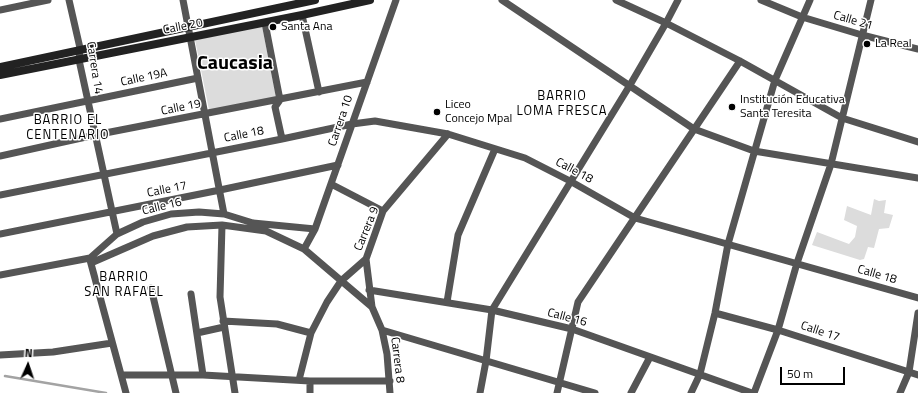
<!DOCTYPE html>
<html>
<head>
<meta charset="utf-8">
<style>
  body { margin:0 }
  #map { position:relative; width:918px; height:393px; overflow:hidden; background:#fff; font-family:"Titillium Web",sans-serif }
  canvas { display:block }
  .north { position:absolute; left:8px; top:345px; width:40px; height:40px; -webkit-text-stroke:3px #fff; paint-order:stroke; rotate:3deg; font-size:11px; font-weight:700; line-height:16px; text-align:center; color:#000 }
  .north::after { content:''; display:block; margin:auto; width:14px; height:18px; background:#000; clip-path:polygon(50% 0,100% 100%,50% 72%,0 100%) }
  .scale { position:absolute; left:780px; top:367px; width:65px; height:18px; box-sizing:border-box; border:2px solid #000; border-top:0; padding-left:5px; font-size:12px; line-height:14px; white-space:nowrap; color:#000; -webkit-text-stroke:3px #fff; paint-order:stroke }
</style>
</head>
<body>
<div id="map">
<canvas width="918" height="393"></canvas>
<div class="north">N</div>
<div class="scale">50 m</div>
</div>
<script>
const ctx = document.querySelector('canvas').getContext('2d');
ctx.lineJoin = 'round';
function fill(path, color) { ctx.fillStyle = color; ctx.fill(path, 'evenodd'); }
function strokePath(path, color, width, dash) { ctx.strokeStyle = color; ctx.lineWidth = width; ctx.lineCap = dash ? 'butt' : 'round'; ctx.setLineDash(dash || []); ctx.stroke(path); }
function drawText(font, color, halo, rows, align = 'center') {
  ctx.font = font + ' "Titillium Web",sans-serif'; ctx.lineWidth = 3; ctx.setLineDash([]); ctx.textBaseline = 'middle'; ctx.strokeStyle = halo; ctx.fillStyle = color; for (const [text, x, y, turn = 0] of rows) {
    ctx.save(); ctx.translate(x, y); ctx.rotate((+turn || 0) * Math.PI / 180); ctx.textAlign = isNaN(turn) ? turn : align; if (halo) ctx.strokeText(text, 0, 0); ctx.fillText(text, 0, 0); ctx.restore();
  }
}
fill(new Path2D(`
  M262,26l14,71 -67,13 -14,-70z
  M874,199l5,2 7,-1 -2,13 9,2 -4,13 -10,1 -5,19 -6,-1 -4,12 -4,1 -48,-15 5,-13 32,12 6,-7 2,-11 -13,-6 3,-14 24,9z`), '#dcdcdc');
strokePath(new Path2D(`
  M5,376l101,17`), '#a3a3a3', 2.5);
strokePath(new Path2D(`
  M69,0l11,48 -1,12 38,174
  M183,0l41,214
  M502,0l192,129 60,22 164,27
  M616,0l50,23 74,38 102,57 76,24
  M761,0l41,17 60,18 56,14
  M0,10l48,-10
  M302,15l17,77
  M265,23l15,77 -5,7 7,32
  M0,119l198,-41
  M0,156l95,-21 272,-53
  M331,184l52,27
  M0,195l282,-56 70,-15 23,-3 73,13 77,24 45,23 65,37 283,80
  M222,225l-2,72 15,96
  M0,234l220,-44 118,-25
  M304,249l11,-20 81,-229
  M366,259l6,48 10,23 5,24 3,39
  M90,260l36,133
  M91,263l62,-27 34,-9 35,-2 44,6 38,18 68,58
  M0,275l90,-17 27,-24 26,-12 28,-8 28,-2 25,2 29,9 62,6
  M151,288l25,105
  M369,290l123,20 80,19 180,64
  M191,294l12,81
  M447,302l11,-67 37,-86
  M715,313l63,17 140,45
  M223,321l54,3 34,9
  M382,330l213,63
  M197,333l27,-6
  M0,355l53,-3 59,-9
  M122,375h81l107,6h80
  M299,380l12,-47 16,-31 14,-21 25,-22 17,-48 65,-77
  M310,381v12
  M480,393l6,-32 6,-51 138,-225 36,-62 12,-23
  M557,393l21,-91 162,-241
  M631,393l19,-36
  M691,393l9,-19 15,-61 13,-69 47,-164 35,-80
  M754,393l24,-63 19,-67 34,-99 40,-164
  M900,393l9,-21 9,-59`), '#555', 7);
strokePath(new Path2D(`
  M0,67l315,-67
  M0,75l302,-60 68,-15`), '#222', 8);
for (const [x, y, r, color] of [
  [273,27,4,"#000"],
  [867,44,4,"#000"],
  [732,107,4,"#000"],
  [437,112,4,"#000"]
]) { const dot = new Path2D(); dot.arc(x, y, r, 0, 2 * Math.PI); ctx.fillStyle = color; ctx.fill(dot); strokePath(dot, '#fff', 1.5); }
drawText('12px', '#000', '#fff', [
  ["Calle 21",853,21,16],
  ["Calle 20",183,27,-11],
  ["Carrera 14",94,68,81],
  ["Calle 19A",144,78,-12],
  ["Calle 19",181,108,-11],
  ["Carrera 10",341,121,-71],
  ["Calle 18",244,135,-11],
  ["Calle 18",574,171,28],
  ["Calle 17",167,190,-11],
  ["Calle 16",162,207,-13],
  ["Carrera 9",367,229,-68],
  ["Calle 18",877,275,16],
  ["Calle 16",567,318,15],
  ["Calle 17",820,332,18],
  ["Carrera 8",397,360,83]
]);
drawText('12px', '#000', '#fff', [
  ["Santa Ana",281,27],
  ["La Real",875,44],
  ["Institución Educativa",740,100],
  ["Santa Teresita",740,114],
  ["Liceo",445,105],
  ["Concejo Mpal",445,119]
], 'left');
ctx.letterSpacing = '1px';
drawText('13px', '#000', '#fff', [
  ["BARRIO",562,97],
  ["LOMA FRESCA",562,112],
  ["BARRIO EL",68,121],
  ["CENTENARIO",68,136],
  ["BARRIO",124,278],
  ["SAN RAFAEL",124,293]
]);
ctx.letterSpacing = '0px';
drawText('bold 20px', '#000', '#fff', [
  ["Caucasia",235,64]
]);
</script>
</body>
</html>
